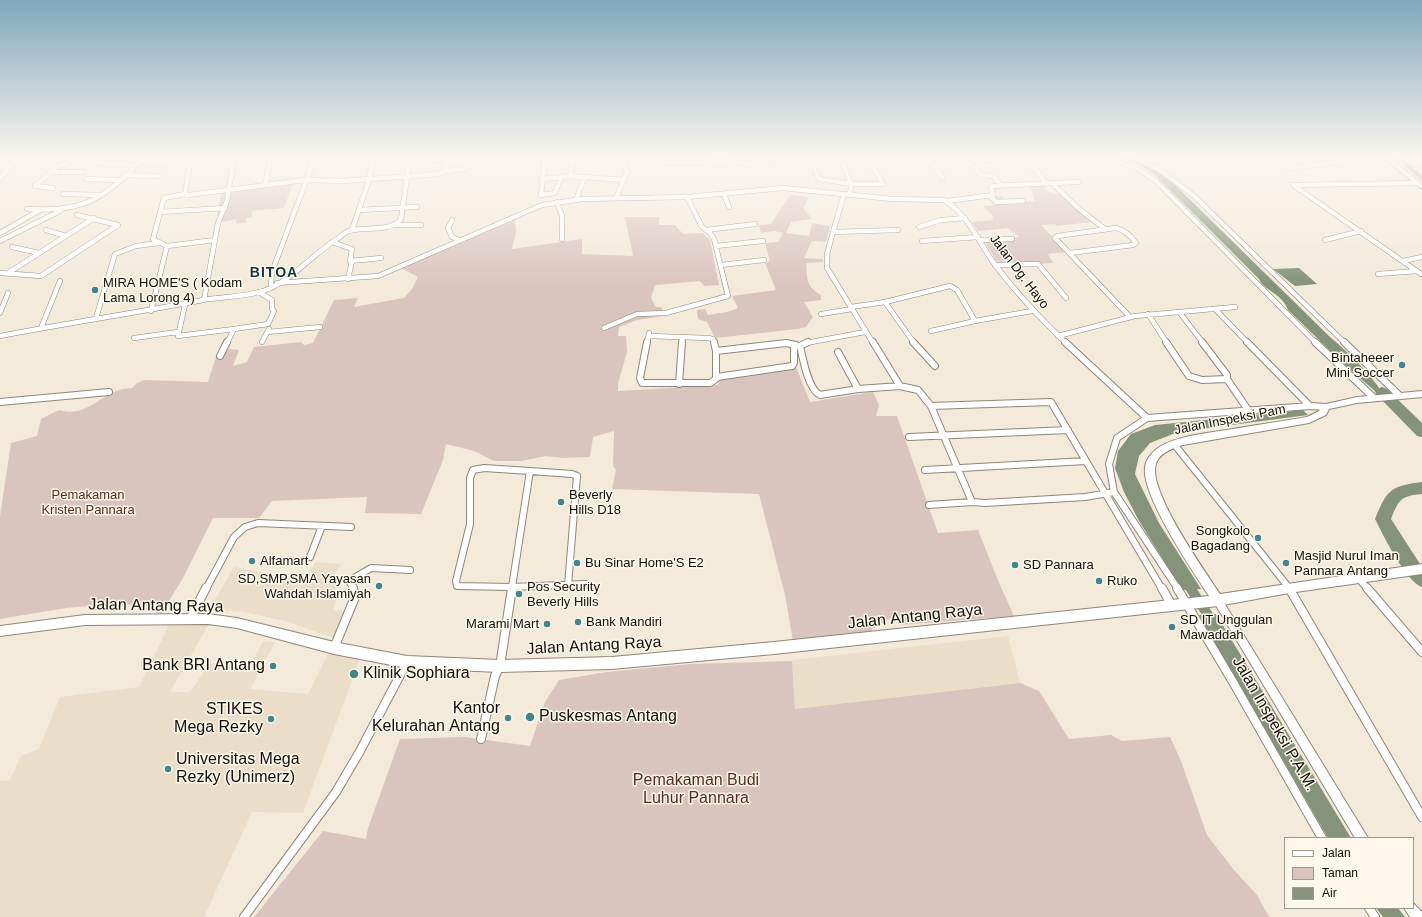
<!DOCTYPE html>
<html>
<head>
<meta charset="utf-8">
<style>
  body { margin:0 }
  #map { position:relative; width:1422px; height:917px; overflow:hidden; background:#f3eada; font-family:Arial,sans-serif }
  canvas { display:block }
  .legend { position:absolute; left:1284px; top:837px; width:130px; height:72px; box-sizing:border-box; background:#fef8eb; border:1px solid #9f9a90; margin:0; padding:5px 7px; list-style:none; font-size:12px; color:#100d08 }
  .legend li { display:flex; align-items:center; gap:8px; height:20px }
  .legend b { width:20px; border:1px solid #9f9a90 }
</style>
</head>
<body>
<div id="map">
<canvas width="1422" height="917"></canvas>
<ul class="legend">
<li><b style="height:5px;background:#fff"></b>Jalan</li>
<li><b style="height:11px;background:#dac4be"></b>Taman</li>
<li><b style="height:11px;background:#849379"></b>Air</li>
</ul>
</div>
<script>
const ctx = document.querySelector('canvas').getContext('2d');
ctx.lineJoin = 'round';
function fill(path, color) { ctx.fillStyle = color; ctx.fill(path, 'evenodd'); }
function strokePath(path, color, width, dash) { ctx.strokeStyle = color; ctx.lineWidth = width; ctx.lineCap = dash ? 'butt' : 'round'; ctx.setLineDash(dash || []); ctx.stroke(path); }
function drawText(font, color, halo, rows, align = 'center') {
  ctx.font = font + ' Arial,sans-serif'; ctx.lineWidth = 3; ctx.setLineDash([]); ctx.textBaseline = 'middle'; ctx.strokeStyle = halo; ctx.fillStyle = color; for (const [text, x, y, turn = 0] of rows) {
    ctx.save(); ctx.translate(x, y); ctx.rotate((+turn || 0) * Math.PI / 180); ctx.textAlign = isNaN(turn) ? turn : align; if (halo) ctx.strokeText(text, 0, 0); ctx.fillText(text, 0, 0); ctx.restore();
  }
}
fill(new Path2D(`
  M1398,157h24v19z
  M316,562l25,2 -11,17h11l-6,12 4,1 -6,16 15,1 -14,27 -49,-17 -41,-9 -35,-2 25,-43 69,13z
  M171,621l39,1 -40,70h20l20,-29 26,3 14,-2 13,-22h12l-25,47 58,5 20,-41 32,5 -57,155 -51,-1 -48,105h-204v-136l10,-1 11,-24 18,-7 21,-52 79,-10z
  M1008,636l12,47 -225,26 -3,-49z`), '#ebdec8');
fill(new Path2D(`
  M736,157h51l2,4h12l-1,4 -33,1 -11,-5h-20z
  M293,183l-9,25 -32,3v6l-6,1v4l-9,2 -1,-5 -20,4 5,-30z
  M1030,186h15l3,6c19,1 32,18 45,30l-37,4 -1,-2 -14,1 26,27 -19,2 5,9 -53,4 -15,-25 34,-5 -11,-9 -30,3 -6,-9 21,-2 -1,-5 -9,-9 12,-1 -4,-8 11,-1 4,7 29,-2z
  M790,195l19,2 -6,11 9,11 -21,3 -5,11 23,3 3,-13 18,3 -4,16 -14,-1 -8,17 19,1v3l-17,1c1,15 0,24 15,32v5l-17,2 9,15 -7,10 -8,2 -83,9 -8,-16 -9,-3 -1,-9 8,-1 3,6 19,-3 11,-4 -6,-12 44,-6 -11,-27 5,-2 -5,-18 13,-1 5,-9 -8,-2 -14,2 -2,-8 12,-1z
  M625,217h34v8h16l8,9 20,-1 7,7 9,45 -15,1 -4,-5 -45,4 -4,13 5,9h5l3,9 -27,4 -18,7 -1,9h8l1,16 -9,31v8l100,-6 2,-5 76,-13 14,35 63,-10 6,13 -3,11h21l41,117 40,-3 19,48 17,38 -114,9 -8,-8 -20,12 1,3 -80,9 -8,-46 -26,-101 -147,-5 4,-19 -3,-4 1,-35 -21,6 -3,20 -27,1 -17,-2 -25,5h-27l-20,-10 -28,-7 -3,16 -22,54 -56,-1 2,-16 -95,4 -13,17h-46l-30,60 -22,36 -36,-11 -59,5 -66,11v-103l11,-73 26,-7 4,-17 18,-9c26,8 40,-14 61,-20 4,-2 8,-1 12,-2l5,-5 7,-3 64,2 7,-22 8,-12 16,2 -6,16 14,-4 7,-15 47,-5 3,3 9,-2 21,-43 24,-2 -4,9 50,-9 8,-9 6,-12 -17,-9 114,-48 1,12 -4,17 70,-10v15l51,2z
  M792,661l3,48 225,-26 19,8 30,48 42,-4 11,6 48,-4 11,24 26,74 27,35 23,25 12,22h-1015l69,-86 43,8 2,-11 32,-89 65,-2 65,9 15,-44 14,-22 48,-8 84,-8z`), '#dac4be');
fill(new Path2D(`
  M1118,157h14l36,21 162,159c19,16 38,34 52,55l-5,1 -33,-29 -56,-54c-6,-17 -25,-20 -29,-31l-104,-104 -19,-12z
  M1299,268l18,16 -22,2 -22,-17z
  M1303,410l5,5 -130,17 -28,11 -11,13 -4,18 24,49 42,66 -19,1 -43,-69 -15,-29 -9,-24 3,-17 13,-17 24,-9z
  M1216,614l135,224h-23l-129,-223z
  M1376,908h22l7,9h-22z`), '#849379');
fill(new Path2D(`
  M1394,157h6l22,19v5z
  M1185,576l4,1 29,44 1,3 -1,3 -4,2 -4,-2 -29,-44 -1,-3 1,-3z`), '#849379');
fill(new Path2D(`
  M1382,387l5,2 35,34v14l-5,-1 -40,-41 -2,-3 2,-3z
  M1422,482v12c-21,2 -23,5 -31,25l31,48v20c-16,-5 -39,-52 -47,-68 12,-29 15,-33 47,-37z`), '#849379');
const minorFar2 = new Path2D(`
  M105,157l-8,6 39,2
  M194,157l-4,6 -5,31 3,1 117,-15 38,1 96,-7 5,-2 4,-13 18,-2
  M545,157l-4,38 14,-2 6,-15 9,-3 3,-13 51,-5
  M659,157l2,6 70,-1 22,3
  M810,157l9,22 32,5h32l-15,-27
  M840,157l11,27 -1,11
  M926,157l17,21
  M1107,157l31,12 18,12 160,162
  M1134,157l24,12 35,26 152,148
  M1281,157l14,9
  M927,159h29l11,3 36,-3 3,-2
  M544,160l30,1
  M1028,160l18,23
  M1146,161l35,-4 18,1
  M140,162h34
  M409,162l39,-3v-2
  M967,162l15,13 11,1 8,9
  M1288,168l55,-6 -7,-5
  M445,171l22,-2
  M52,172h31
  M125,175l35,1
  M570,176l54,4
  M86,179l34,1
  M541,179l22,-2
  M1052,183l27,-1
  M1418,183l-125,2 128,89
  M265,185l6,-28
  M53,188l-18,-2 23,-20 9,-2 7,-7
  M63,194l39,1
  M185,194l-21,4 -11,41 14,7 48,-6
  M724,194l5,13
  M990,196l6,6 27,-1
  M616,198l11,-26 -3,-14
  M576,200l8,-22
  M947,201l46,-6 -2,-8 2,-1 59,-3 26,25 27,21
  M557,202l5,14v23
  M27,209c60,3 77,-11 118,-52
  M359,210l58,-3
  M160,212l65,-4
  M452,220l-4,8 4,9 8,3
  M395,225h26
  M919,227l22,-7 24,-2
  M46,230l20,6
  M352,230l17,-50 4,-23
  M706,230l49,-6
  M833,232l11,-38
  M0,233l40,-23
  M980,240l32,-1
  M1325,240l36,-9
  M0,241l60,-30
  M922,241l56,-4
  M332,242l20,7 -2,12 31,-3
  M716,246l47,-5
  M12,247l27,6
  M1070,253l63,-8 3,-2c-5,-7 -11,-13 -20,-15l-59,8 -2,2 75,79
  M1403,261l19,-4
  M721,265l43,-5
  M995,265l43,-1 28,34
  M0,273l41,3 77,-51 -41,-10
  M8,273l86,-55
  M1378,274l39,-3
  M348,279l4,-18
  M277,283l101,-7 164,-71 40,-6 105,-2 96,-9 109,11 52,1c26,16 35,44 52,66 22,29 44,52 70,77
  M271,286l1,-14 43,-115
  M204,300l14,-77 9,-22 7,-44
  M885,302l29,41
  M185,305l-7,31 56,-7 -7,14
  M851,307l34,-5 65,-16 7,4 18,31 57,-10
  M1216,310l32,33
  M151,311l16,-65
  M0,313l8,-20
  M1180,313l23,30
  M821,314l31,-5
  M1148,314l19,29
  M96,318l19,-64 21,-8 23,-3
  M41,328l19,-47
  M604,328l33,-14 29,-1 62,-17 -14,-57 -4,-6 -8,-6 -15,-30
  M234,329l34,-5 6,-13 -2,-2v-9l-13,-8
  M931,331l44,-10
  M268,332l52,-5
  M0,336c68,-13 135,-23 203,-36 19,-3 41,-3 60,-9 26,-8 50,-37 74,-52 4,-2 8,-7 12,-8 16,-5 41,2 52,-12l9,-62
  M649,336l59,2 5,1 1,4
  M1058,336l77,-20 100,-9
  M134,338l44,-6
  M262,342l7,-13
  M647,343l2,-10
  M682,343v-5
  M806,343l59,-11
  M873,343l-46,-75v-14l6,-22 65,-2`);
const minorFar1 = new Path2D(`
  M647,342l-7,36 2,5h68l6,-4v-28l-2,-9
  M808,342l-8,4c3,13 8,43 20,49l38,-6 42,-3
  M873,342l27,44 18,4 13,16 41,96 13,1 100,-6 29,-5
  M913,342l22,24
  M1065,342l82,76
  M1166,342l23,34 13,4 25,-1v-4l-25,-33
  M1247,342l63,64
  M1315,342l59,56
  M1344,342l56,54
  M716,351l70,-8 10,2
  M838,352l20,37
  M220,356l7,-14
  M717,377l75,-11 2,-3v-18
  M1227,379l21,31
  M679,384l3,-42
  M0,402l109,-10
  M931,406l120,-4 111,187
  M909,437l159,-7
  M1174,444l116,145
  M484,468l46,3 -18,116 -55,-1 -1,-5 14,-57v-46l3,-8z
  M925,470l161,-9
  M530,471l42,3 5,2 -9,109
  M929,505l43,-3
  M310,557l12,-31
  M1358,578l10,11
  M512,587l73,-3
  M206,589l28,-52 11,-10 13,-4 93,4
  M354,589l-5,-8 22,-13 39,2
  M512,589v-2
  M1178,589l-64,-97 -5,-28 8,-26 30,-20 163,-12 16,1`);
const minor = new Path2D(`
  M1162,588l10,18
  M1177,588l56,94 89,156
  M1289,588l133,229
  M1367,588l55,64
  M190,619l16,-31
  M334,648l21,-51 -2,-9
  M481,739l14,-63 5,-10 12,-78
  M1369,908l6,9
  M244,917l92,-125 24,-41 47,-89`);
const tertiary = new Path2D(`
  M1218,597l3,1 147,240h-13l-140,-234 -2,-3 2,-3z
  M1413,903l9,9v5h-12l-6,-9h9z`);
const secondary = new Path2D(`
  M15,157h6l-19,23 -2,1v-6z`);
const primary = new Path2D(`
  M1382,157h7l33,27v5z
  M1422,391v6l-65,6 -28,6 -3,6 -17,8 -126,22c-10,3 -24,8 -27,19 -9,26 49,107 64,130l202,-30v10l-133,19 -71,13 -444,48 -162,15 -112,3 -93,-4 -73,-14 -97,-26 -29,-4 -123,1 -85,11v-10l85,-11 123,-1 29,4 97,24 73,14 93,4 112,-3 162,-15 435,-46c-17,-26 -68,-101 -64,-129 1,-9 9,-17 16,-21 18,-10 40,-12 59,-15 29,-5 58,-9 87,-14l12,-6 4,-6 3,-1 31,-7z`);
strokePath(minorFar2, '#8e8678', 5.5);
strokePath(minorFar1, '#8e8678', 8);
strokePath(minor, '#8e8678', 10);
strokePath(tertiary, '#8e8678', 2);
strokePath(secondary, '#8e8678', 1);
strokePath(primary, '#8e8678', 2);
strokePath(minorFar2, '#fff', 4.5);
strokePath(minorFar1, '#fff', 6);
strokePath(minor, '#fff', 8);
fill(tertiary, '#fff');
fill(secondary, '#fff');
fill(primary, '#fff');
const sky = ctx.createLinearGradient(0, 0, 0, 285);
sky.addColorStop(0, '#80a7bc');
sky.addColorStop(0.55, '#faf6ee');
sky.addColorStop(1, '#faf6ee00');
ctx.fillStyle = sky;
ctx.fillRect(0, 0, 1422, 285);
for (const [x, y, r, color] of [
  [95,290,4,"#3f878e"],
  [1402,365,4,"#3f878e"],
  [561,502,4,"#3f878e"],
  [1258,538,4,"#3f878e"],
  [252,561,4,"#3f878e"],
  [577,563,4,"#3f878e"],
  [1286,563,4,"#3f878e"],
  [1015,565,4,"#3f878e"],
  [1099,581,4,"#3f878e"],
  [379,586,4,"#3f878e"],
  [519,594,4,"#3f878e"],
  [578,622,4,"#3f878e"],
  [547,624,4,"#3f878e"],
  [1172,627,4,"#3f878e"],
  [273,666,4,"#3f878e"],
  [354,674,5,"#3f878e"],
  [530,717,5,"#3f878e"],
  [508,718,4,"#3f878e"],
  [271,719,4,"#3f878e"],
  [168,769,4,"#3f878e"]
]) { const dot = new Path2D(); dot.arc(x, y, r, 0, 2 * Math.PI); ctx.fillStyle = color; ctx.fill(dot); strokePath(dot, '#fef8eb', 1.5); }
drawText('13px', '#100d08', '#fef8eb', [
  ["Jalan Dg. Hayo",1019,272,53],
  ["Jalan Inspeksi Pam",1230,420,-11]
]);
drawText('13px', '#100d08', '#fef8eb', [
  ["MIRA HOME'S ( Kodam",103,283],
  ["Lama Lorong 4)",103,298],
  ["Bintaheeer",1394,358,"right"],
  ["Mini Soccer",1394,373,"right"],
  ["Beverly",569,495],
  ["Hills D18",569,510],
  ["Songkolo",1250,531,"right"],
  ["Bagadang",1250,546,"right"],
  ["Masjid Nurul Iman",1294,556],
  ["Pannara Antang",1294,571],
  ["Alfamart",260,561],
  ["Bu Sinar Home'S E2",585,563],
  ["SD Pannara",1023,565],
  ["SD,SMP,SMA Yayasan",371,579,"right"],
  ["Wahdah Islamiyah",371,594,"right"],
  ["Ruko",1107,581],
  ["Pos Security",527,587],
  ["Beverly Hills",527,602],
  ["SD IT Unggulan",1180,620],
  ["Mawaddah",1180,635],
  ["Bank Mandiri",586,622],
  ["Marami Mart",539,624,"right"]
], 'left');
drawText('13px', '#582a1f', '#fef8eb', [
  ["Pemakaman",88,495],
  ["Kristen Pannara",88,510]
]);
ctx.letterSpacing = '1px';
drawText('bold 14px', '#15373b', '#fef8eb', [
  ["BITOA",274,273]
]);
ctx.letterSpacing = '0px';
drawText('16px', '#100d08', '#fef8eb', [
  ["Jalan Antang Raya",156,606,1],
  ["Jalan Antang Raya",915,617,-6],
  ["Jalan Antang Raya",594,646,-3],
  ["Jalan Inspeksi P.A.M.",1274,724,60]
]);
drawText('16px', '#100d08', '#fef8eb', [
  ["Bank BRI Antang",265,666],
  ["Klinik Sophiara",363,674,"left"],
  ["Kantor",500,709],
  ["Kelurahan Antang",500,727],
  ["STIKES",263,710],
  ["Mega Rezky",263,728],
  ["Puskesmas Antang",539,717,"left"],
  ["Universitas Mega",176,760,"left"],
  ["Rezky (Unimerz)",176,778,"left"]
], 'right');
drawText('16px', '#582a1f', '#fef8eb', [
  ["Pemakaman Budi",696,781],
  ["Luhur Pannara",696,799]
]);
</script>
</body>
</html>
